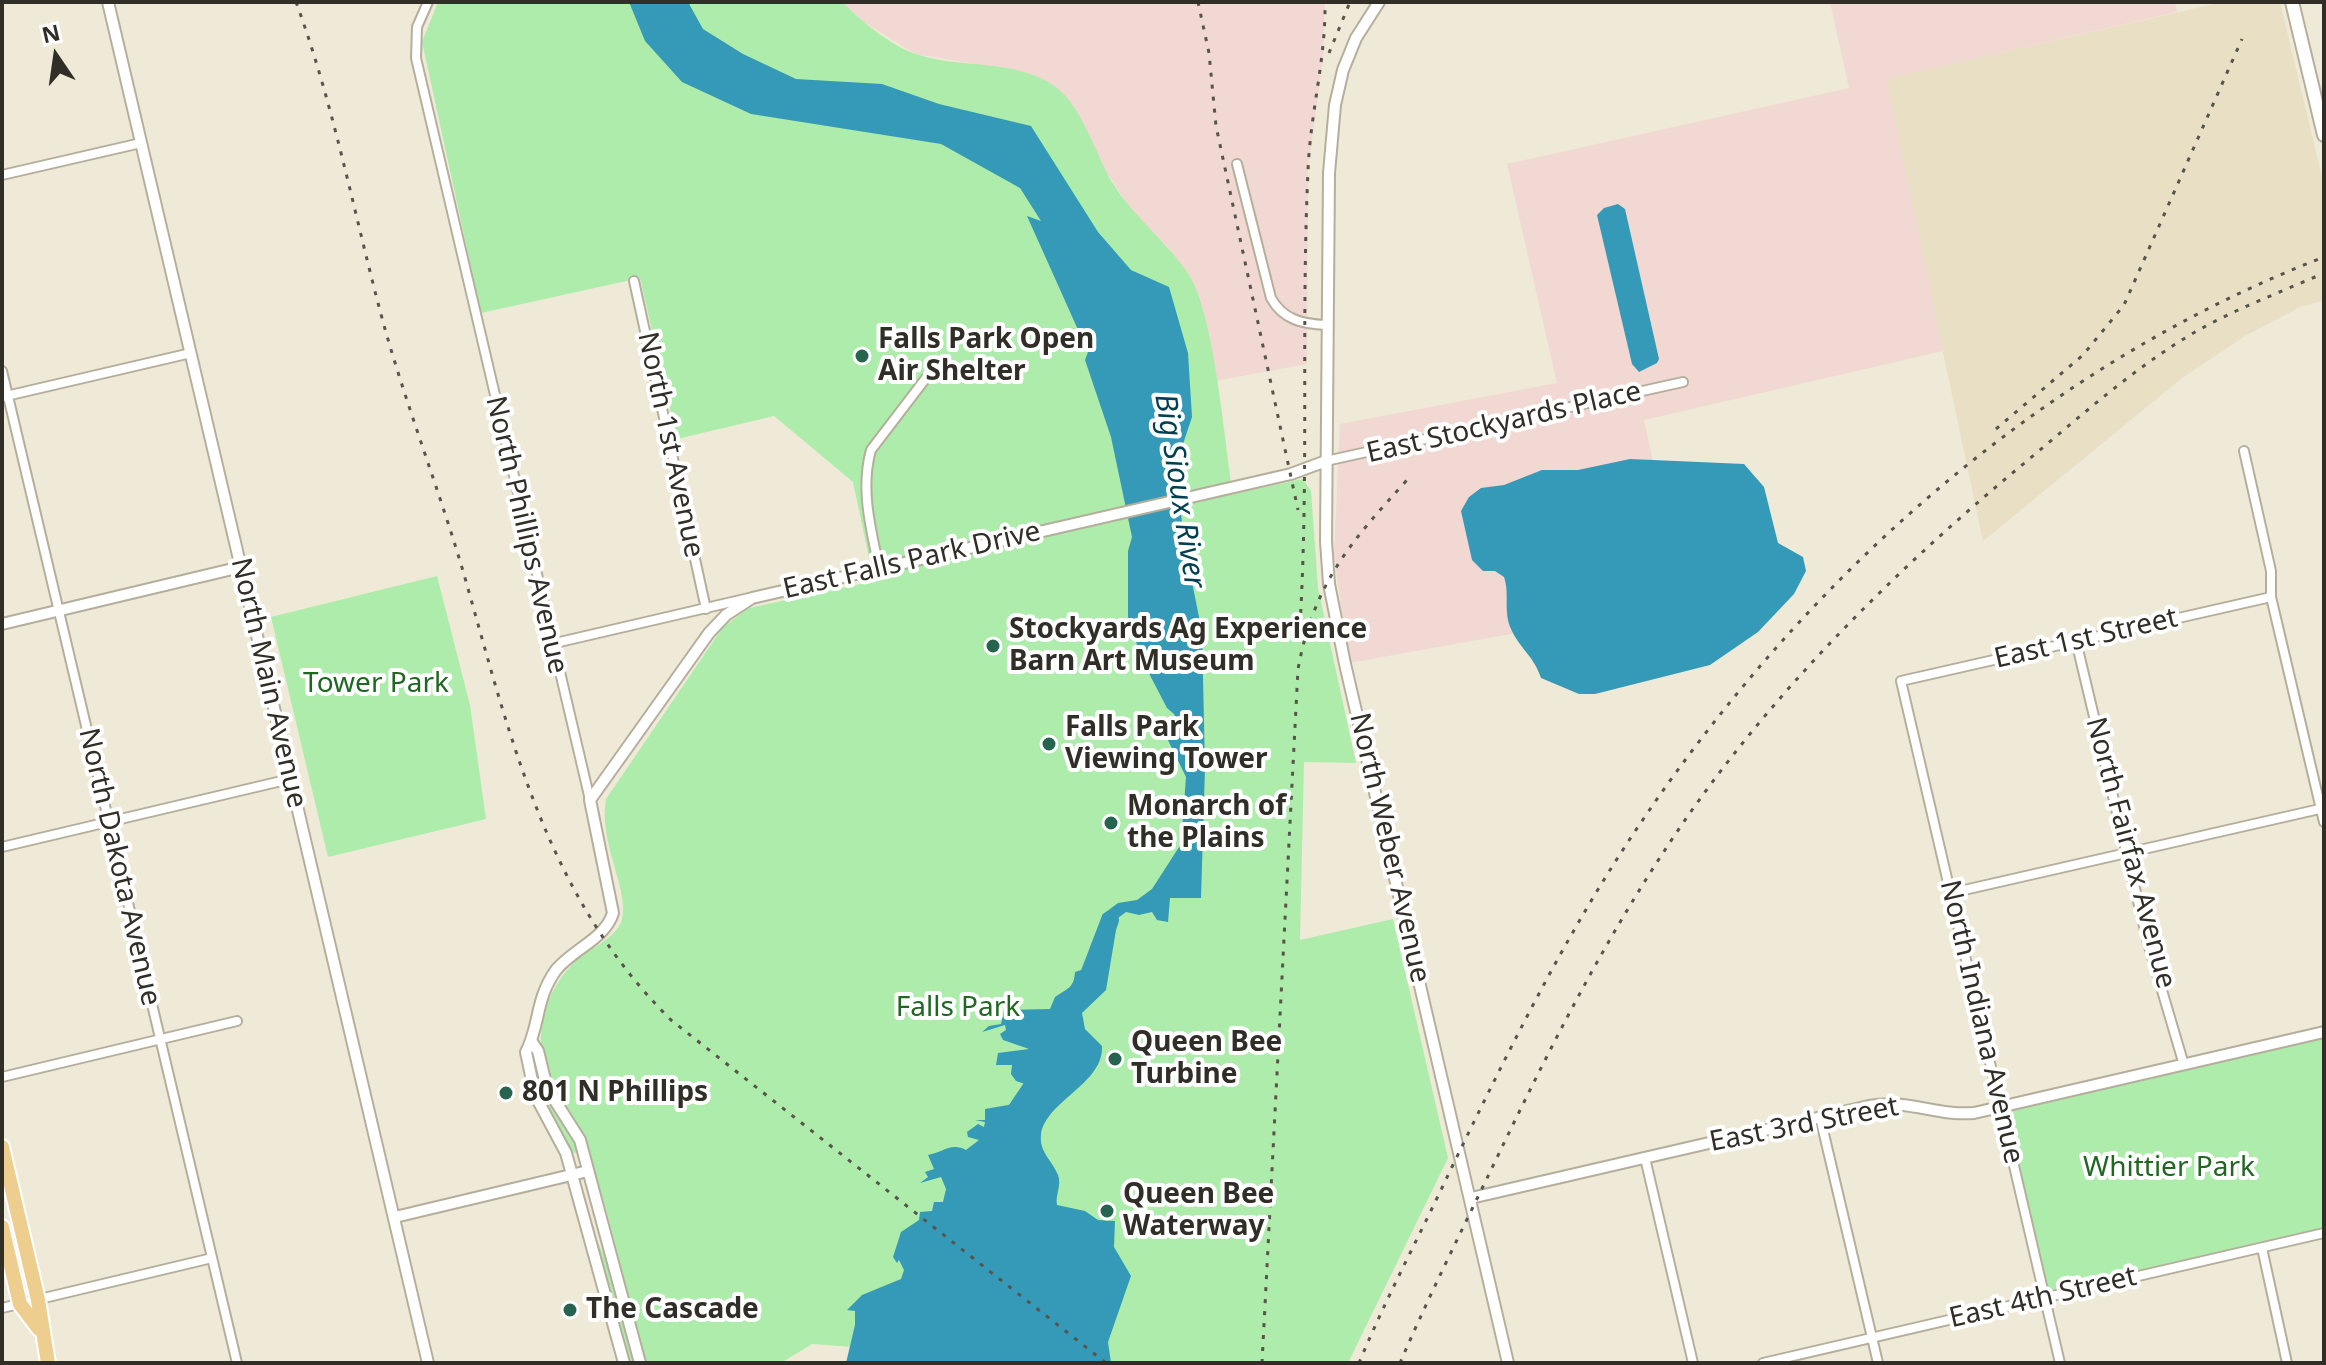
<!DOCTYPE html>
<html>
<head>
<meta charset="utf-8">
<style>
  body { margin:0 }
  #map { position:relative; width:2326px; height:1365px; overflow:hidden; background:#efe9d7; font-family:"Noto Sans",sans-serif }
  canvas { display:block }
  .frame { position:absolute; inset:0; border:4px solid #302e27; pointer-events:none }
  .north { position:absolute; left:16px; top:16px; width:80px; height:80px; -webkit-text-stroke:6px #fff; paint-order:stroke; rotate:347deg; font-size:22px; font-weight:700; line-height:32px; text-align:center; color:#302e27 }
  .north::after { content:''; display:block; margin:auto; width:28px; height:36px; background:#302e27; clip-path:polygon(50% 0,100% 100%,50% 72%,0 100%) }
</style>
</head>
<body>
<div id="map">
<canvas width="2326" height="1365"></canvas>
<div class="frame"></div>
<div class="north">N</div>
</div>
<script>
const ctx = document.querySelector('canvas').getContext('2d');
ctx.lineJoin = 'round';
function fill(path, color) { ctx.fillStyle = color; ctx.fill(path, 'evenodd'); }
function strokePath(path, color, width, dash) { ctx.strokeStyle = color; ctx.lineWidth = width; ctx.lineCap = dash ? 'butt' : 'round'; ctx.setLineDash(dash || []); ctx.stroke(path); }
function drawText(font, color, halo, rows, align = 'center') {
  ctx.font = font + ' "Noto Sans",sans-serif'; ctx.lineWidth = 8; ctx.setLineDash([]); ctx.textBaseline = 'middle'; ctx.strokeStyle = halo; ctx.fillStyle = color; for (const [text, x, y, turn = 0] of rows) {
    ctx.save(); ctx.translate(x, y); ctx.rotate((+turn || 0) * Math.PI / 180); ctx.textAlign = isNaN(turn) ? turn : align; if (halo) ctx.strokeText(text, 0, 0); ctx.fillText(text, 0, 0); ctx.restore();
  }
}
fill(new Path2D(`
  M2223,2h57l44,183v115l-26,8 -53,28 -63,42 -199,163 -98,-462z`), '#e8dfc5');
fill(new Path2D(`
  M842,2h483l-2,57 -15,110 -1,195 -92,17 -11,-68 -35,-65 -34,-31 -23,-37 -90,-108 -107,-18 -51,-32z
  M1830,2h345l2,10 -291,67 57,272 -299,69 10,46 -54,152 -251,45 -15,-108 6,-131 217,-41 -50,-219 342,-76z`), '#f2d8d2');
fill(new Path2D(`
  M438,2h404c20,19 47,43 74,52 43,15 102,4 141,34 25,19 39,67 55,94 22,36 54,58 77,93 26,42 35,165 44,219l70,-15 8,12 7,97 38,175 -52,-1 -4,178 93,-21 55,239 -100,205h-444l-9,-13 -83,-6 -31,19h-136c-20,-74 -35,-152 -61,-224 -18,-48 -54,-62 -40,-123 5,-22 17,-42 34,-57 14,-12 39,-21 44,-40 7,-31 -24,-77 -16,-120l117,-172 26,-19 125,-27 -21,-99 -79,-66 -97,23 -37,-161 -159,35 -59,-271z
  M437,576l33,129 16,114 -158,38 -57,-240z
  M2324,1032v201l-279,65 -44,-191z
  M537,1076l36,61 4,16 -7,-1 -36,-75z
  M592,1230l19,40 25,93h-8z`), '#aeecab');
fill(new Path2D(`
  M629,2h59l15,27 40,25 53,25 86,5 57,20 92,22 67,106 33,38 38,17 19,66 4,64 -16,48 8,77 18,90 3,136 -4,130h-31l-2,24 -11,-2 -5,-8 -13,3 -13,-3 -8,6 -12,72 -24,23 3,16 17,17c2,38 -57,55 -61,89 -2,17 11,25 17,40 4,10 -3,20 -1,30l28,6 13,9 17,1 -1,26 17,29 -23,66 3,21h-265l9,-38v-14l-8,-1 15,-15 39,-16 3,-9 -5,-10 -2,3 -4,-6 8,-25 18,-12 1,-8 12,-1 2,-9h9l3,-13 -5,-12 -21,6 8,-6 -3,-5 9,-3 -6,-14c14,-2 23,-13 38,-5l13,-10 -11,-3 -1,-5 11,-8 6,3 1,-5 -10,-2h10v-11l46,-8 -3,-16 -12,-4 -5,-7 1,-9h-16l2,-12 31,-4 -26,-9 -3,-6 6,-4 -1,-5 -23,7 7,-6 12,-2 3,-14 46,-1 5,-12c13,-9 19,-9 20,-25l22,-7 10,-42 -5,-8 16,-12 19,-3 15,-11 29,-45 5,-67 -22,-45 11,-17 -8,-7 -25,-48 -14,-43v-66l4,-14 -21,-100 -26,-77 3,-8 -61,-136 14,5 -21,-33 -79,-44 -190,-30 -69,-32 -37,-41z
  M1618,204l7,5 34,150 -2,4 -18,9 -7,-8 -35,-149 7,-7z
  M1630,459l114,5 20,23 14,56 25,14 3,14 -12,23 -36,38 -48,33 -115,29h-16l-38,-16c-7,-22 -21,-29 -30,-49 -8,-18 -1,-35 -7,-52l-9,-6h-12l-11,-11 -11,-49 8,-14 12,-9 23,-3 38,-15h36z`), '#3599b8');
strokePath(new Path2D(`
  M1082,993l28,-73
  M1009,1121l35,-52`), '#3599b8', 18);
const minor = new Path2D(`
  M428,2l-11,25 -1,31 174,742
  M1237,164l34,134c12,22 32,26 55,27
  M2,175l139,-32
  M634,281l72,328
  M2,371l235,992
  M2,397l189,-44
  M2244,451l27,120v26l53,225
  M1326,461l357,-79
  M879,568c-8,-39 -19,-79 -8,-118l55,-72
  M2076,641l72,302 36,122
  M551,644l198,-46
  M2,847l288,-68
  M1951,893l373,-85
  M2,1077l235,-56
  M1820,1117l58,246
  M1645,1158l48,205
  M2262,1248l25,115
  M2,1308l210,-50
  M1763,1363l561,-130
  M2060,1363l-159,-682 370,-84`);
const tertiary = new Path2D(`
  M108,2l320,1361
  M1379,2l-23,36 -13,32 -8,35 -6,68 -3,368 3,43 16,80 163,699
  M2,624l239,-57
  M532,1042l6,9 9,37 33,52 60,223
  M1471,1198l398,-92c42,-7 66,10 105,7l350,-81
  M395,1217l193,-46
  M624,1363l-58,-210 -31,-58 -9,-43c14,-26 9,-53 30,-82 17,-21 49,-31 57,-57l-23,-113 119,-167 17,-18 26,-17 539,-124 35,-13`);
const secondary = new Path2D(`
  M2292,2l32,133`);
const primary = new Path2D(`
  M2,1147l36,153 10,63
  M2,1227l18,77 19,25`);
strokePath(minor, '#b5ae9d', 12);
strokePath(tertiary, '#b5ae9d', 14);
strokePath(secondary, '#b5ae9d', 16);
strokePath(primary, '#fff', 18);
strokePath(minor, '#fff', 8);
strokePath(tertiary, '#fff', 10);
strokePath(secondary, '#fff', 12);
strokePath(primary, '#eece8f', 14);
strokePath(new Path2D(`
  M296,2c39,106 59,218 89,327 23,81 54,161 78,242 47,164 82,324 208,449l435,343
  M1198,2l11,51 7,73 82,384
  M1329,53l21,-51
  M1996,429l87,-74 41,-50 118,-266
  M1300,625c9,-152 1,-303 8,-454 2,-57 18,-112 17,-169
  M1262,1363l36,-694c16,-86 52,-126 109,-189
  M1359,1363c27,-65 61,-128 91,-192 50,-103 100,-205 160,-301 169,-269 416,-498 714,-613
  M1400,1363c28,-65 60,-129 91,-193 60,-125 121,-246 201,-360 90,-127 204,-240 324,-340 57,-47 111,-97 174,-135 42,-25 89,-42 134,-62`), '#57544b', 3, [4, 8]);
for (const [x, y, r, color] of [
  [862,356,8,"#27644f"],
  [993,646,8,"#27644f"],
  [1049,744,8,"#27644f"],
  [1111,823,8,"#27644f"],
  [1115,1059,8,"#27644f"],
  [506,1093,8,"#27644f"],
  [1107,1211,8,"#27644f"],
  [570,1310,8,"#27644f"]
]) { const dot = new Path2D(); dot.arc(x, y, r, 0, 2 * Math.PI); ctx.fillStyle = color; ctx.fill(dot); strokePath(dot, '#fff', 3); }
drawText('bold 28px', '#302e27', '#fff', [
  ["Falls Park Open",878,340],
  ["Air Shelter",878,372],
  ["Stockyards Ag Experience",1009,630],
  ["Barn Art Museum",1009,662],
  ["Falls Park",1065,728],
  ["Viewing Tower",1065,760],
  ["Monarch of",1127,807],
  ["the Plains",1127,839],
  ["Queen Bee",1131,1043],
  ["Turbine",1131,1075],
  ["801 N Phillips",522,1093],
  ["Queen Bee",1123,1195],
  ["Waterway",1123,1227],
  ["The Cascade",586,1310]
], 'left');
drawText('28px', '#302e27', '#fff', [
  ["East Stockyards Place",1504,423,-13],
  ["North 1st Avenue",670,445,78],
  ["North Phillips Avenue",526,535,77],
  ["East Falls Park Drive",912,561,-13],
  ["East 1st Street",2086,639,-13],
  ["North Main Avenue",268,683,77],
  ["North Weber Avenue",1389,848,77],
  ["North Fairfax Avenue",2130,853,75],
  ["North Dakota Avenue",119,867,77],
  ["North Indiana Avenue",1981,1022,77],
  ["East 3rd Street",1804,1125,-11],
  ["East 4th Street",2043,1298,-13]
]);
drawText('28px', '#206721', '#fff', [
  ["Tower Park",376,684],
  ["Falls Park",958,1008],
  ["Whittier Park",2169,1168]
]);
drawText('italic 30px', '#023f50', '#fff', [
  ["Big Sioux River",1179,491,81]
]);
</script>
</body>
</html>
